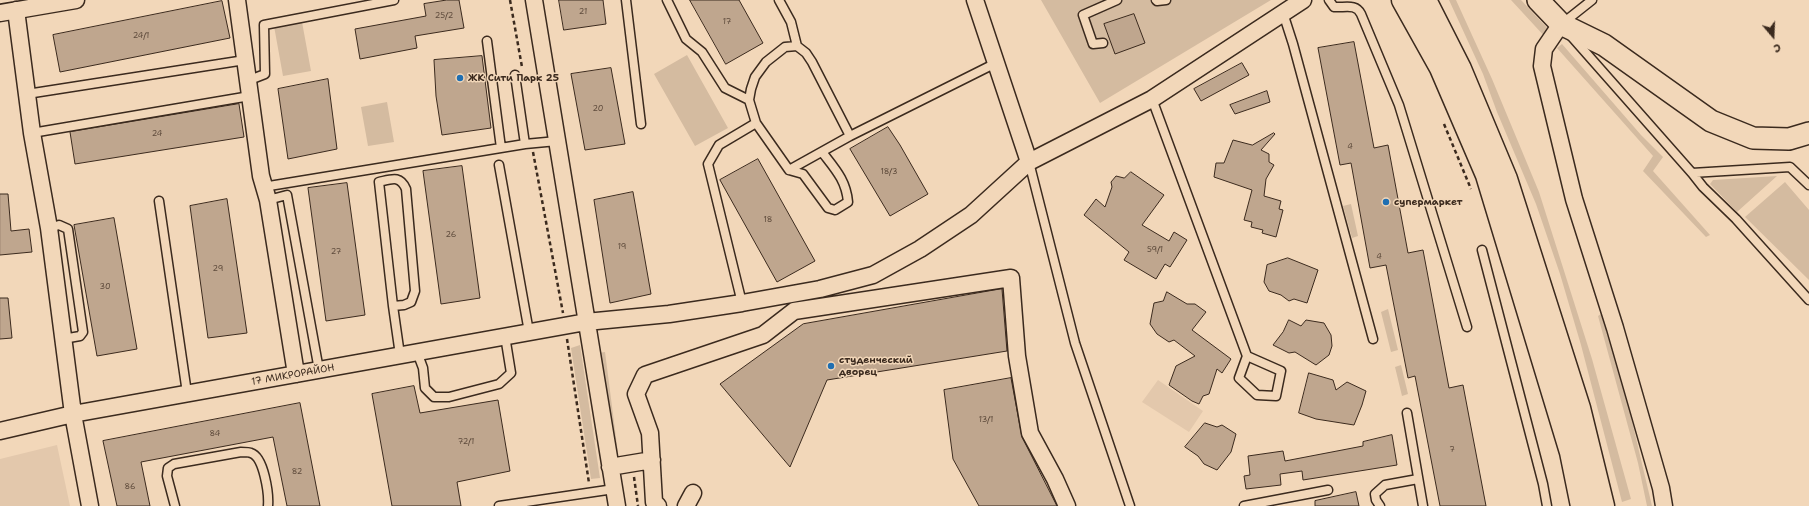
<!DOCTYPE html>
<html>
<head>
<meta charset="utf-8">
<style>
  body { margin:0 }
  #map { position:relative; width:1809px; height:506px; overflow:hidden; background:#f2d7b9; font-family:"Shantell Sans",sans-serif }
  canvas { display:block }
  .north { position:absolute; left:1753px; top:16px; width:40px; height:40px; -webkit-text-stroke:3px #f2d7b9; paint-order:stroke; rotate:161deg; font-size:11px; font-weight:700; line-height:16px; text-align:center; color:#3b2a1e }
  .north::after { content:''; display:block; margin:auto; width:14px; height:18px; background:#3b2a1e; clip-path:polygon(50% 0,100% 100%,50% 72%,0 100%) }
</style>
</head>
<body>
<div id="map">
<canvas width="1809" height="506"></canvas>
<div class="north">С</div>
</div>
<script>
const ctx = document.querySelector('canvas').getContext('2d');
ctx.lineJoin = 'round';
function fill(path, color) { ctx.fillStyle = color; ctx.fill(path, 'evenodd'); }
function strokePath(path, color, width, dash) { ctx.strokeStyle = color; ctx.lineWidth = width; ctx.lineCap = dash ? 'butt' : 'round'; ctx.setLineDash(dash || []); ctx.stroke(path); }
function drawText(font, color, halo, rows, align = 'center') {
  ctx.font = font + ' "Shantell Sans",sans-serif'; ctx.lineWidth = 3; ctx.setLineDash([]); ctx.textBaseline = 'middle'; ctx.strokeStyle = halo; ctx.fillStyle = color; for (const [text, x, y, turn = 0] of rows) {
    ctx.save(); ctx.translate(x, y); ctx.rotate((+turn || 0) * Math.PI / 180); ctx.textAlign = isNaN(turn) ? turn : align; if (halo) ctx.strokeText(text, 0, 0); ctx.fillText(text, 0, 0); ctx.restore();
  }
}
fill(new Path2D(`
  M1158,380l45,31 -14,21 -47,-30z
  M57,445l13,61h-70v-47z`), '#e3c8ac');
fill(new Path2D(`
  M1041,0h230l-171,103z
  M1449,0h7l36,79 47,113 53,167 39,140 -9,3 -41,-157 -21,-71 -24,-70 -39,-92 -14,-38z
  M1511,0h10l30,32 -5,6z
  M302,22l9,49 -28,5 -9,-50z
  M1562,44l79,91 22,22 -10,14 57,64 -4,2 -63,-66 10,-15 -96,-108z
  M687,55l41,73 -33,18 -41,-72z
  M387,102l7,40 -26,4 -7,-39z
  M1777,176l-40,36 -27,-28 3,-4z
  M1785,182l24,28v70l-64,-63z
  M1351,204l7,32 -6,2 -9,-32z
  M1388,309l10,41 -7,2 -10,-40z
  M1601,314l25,82 26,110h-5l-9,-43 -40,-147z
  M580,345l20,133 -9,1 -20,-131z
  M605,352l13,101h-4l-16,-100z
  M1401,365l7,29 -6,2 -7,-29z`), '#d4bba0');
const building = new Path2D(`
  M447,0h12l5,28 -49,8 2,12 -57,11 -5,-30 71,-13 -2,-12z
  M559,0h44l3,24 -42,6z
  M690,0h49l24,43 -37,21z
  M222,1l8,37 -170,34 -7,-37z
  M1134,14l11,29 -30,11 -11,-30z
  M1354,42l20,106 14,-3 20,108 15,-3 26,138 14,-3 23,121h-46l-25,-130 -7,2 -22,-113 -16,3 -19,-105 -11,2 -22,-117z
  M482,56l9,72 -49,7 -6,-39 -2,-36z
  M1242,63l7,12 -48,26 -7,-12z
  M611,68l14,76 -40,6 -14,-76z
  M328,79l9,70 -49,10 -10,-70z
  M1267,91l3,11 -35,12 -5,-9z
  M239,104l5,33 -169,27 -5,-32z
  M888,127l12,18 28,49 -38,22 -40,-67z
  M1274,133l1,1 -14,16 8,4v8l5,3 -8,14 -2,17 17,5 -2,8 4,1 -7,27 -14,-4 1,-3 -12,-3 1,-5 -8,-2 8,-30 -38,-13 2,-14h8l9,-23 19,5z
  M758,159l57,102 -38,21 -57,-102z
  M462,166l18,132 -39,6 -18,-133z
  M1131,172l33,23 -22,30 27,16 5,-9 13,8 -17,27 -5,-3 -9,15 -32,-19 5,-8 -45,-37 12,-16 9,8 7,-20 -1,-5 5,-6 8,2z
  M347,183l18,132 -39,6 -18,-133z
  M633,192l18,102 -41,9 -16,-103z
  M0,194h8l3,37 18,-2 3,23 -32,3z
  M227,199l20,134 -39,5 -18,-132z
  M114,218l23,131 -40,7 -23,-131z
  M1288,258l30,12 -11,33 -13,-4 -5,2 -8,-6 -12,-4 -5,-9 3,-17z
  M1002,289l5,62 -180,29 -37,87 -70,-83 83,-60z
  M1167,292l20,12h8l11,8 -14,18 39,29 -9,14 -5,-4 -8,25 -6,2 -4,8 -7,-3 -23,-16 7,-19 19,-10 -21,-16 -5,2 -12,-8 -7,-10 4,-21 9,-2z
  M0,298h8l4,40 -12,1z
  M1289,320l12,6 5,-6 18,3 7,12 1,11 -3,9 -13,10 -21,-13 -6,1 -16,-8 10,-13z
  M1309,373l24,7 3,10 11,-8 19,9 -4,14 -8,20 -38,-6 -17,-6z
  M1011,378l11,59 35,69h-78l-26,-47 -9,-69z
  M414,386l6,27 78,-13 12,71 -53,11 4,24h-69l-20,-112z
  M300,403l20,103h-33l-14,-69 -132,25 9,44h-33l-14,-65z
  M1205,423l12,4 5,-2 14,9 -5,18 -14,18 -13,-6 -6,-8 -13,-9z
  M1392,435l5,30 -94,15 -1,-9 -22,3 1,11 -35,4 -2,-13 6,-1 -2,-19 35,-5 2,10 78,-15v-4z
  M1356,492l3,14h-44v-5z`);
fill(building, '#bfa68e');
strokePath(building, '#3b2a1e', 1);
const service = new Path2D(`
  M626,0l15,124
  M667,0l19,39 16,13 23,36 24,12
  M779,0l12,22 6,24 9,7 6,9 38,74
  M1156,0l1,1 9,-1
  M1329,0l5,7c10,1 22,-4 27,7l38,91 68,222
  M1283,13l10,31 80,295
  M1563,23l29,-23
  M1572,37l120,136 98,-6 19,18
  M487,41l14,107
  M1103,43l-10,1 -10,-29 34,-15
  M797,46l-12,1 -19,15 -11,15 -4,12 -2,11 7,23 33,47 14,4 25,34 7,2 13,-8c-2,-22 -13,-33 -26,-50
  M515,75l10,69
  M247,81l18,-7 -1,-49 130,-25
  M27,94l218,-34
  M1152,99l95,257 -8,22 18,17 19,1 5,-25 -34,-15
  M32,133l218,-37
  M1029,162l46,181 55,163
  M499,165l30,167
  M789,170l61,-34 146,-73
  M1692,173l11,14 33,32 73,81
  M263,187l262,-43 32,-3
  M268,200l19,-5 32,175
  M159,201l28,192
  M49,228l10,-3 9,4 15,103 -3,4 -17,3
  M1482,250l61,234 4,22
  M742,303l-34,-139 11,-19 37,-22
  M393,306l-14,-124c13,-3 21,-7 27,7l9,102 -4,11 -7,3 -11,1 7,49
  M417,352l6,16 2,20 9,9h15l50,-13 12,-11 -6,-37
  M1407,413l16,93
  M175,506l-8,-30 1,-8 6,-4 67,-12c3,0 8,0 10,1 13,4 18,41 17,53
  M499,506l115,-17
  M1244,506l84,-16
  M1380,506l-4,-6 -1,-6 10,-9 33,-6`);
const minor = new Path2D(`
  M237,0l24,176 7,24 28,174
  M534,0l83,506
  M975,0l54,162
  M16,10l16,123 17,95 24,186 17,92
  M0,13l76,-13
  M1561,24l-17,25 -2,17 32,133 41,129 46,160 3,18
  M0,431l73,-17 513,-92 83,-8 73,-11 78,-14 53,-14 47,-26 51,-34 58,-53 123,-63 151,-99
  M610,467l42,-7
  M658,506l-4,-4 -4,-69 -14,-39 9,-19 118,-40 31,-24 217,-33 6,78 13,77 25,46 12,27
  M686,506l7,-13`);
const tertiary = new Path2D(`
  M1538,0l23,24 43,21 107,76 42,17 36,1 20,-6`);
const secondary = new Path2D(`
  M1403,0l38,68 46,107 84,277 11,54
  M1425,0l35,69 46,110 73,229 24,98`);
strokePath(service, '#3b2a1e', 11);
strokePath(minor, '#3b2a1e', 19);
strokePath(tertiary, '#3b2a1e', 24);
strokePath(secondary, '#3b2a1e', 25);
strokePath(new Path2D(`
  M510,0l12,67
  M1444,124l27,65
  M533,152l30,161
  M567,339l22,144
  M634,477l4,29`), '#3b2a1e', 2.5, [4, 3]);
strokePath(service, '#f2d7b9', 8);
strokePath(minor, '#f2d7b9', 16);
strokePath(tertiary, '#f2d7b9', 21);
strokePath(secondary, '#f2d7b9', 22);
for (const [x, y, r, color] of [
  [460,78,4,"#1f6fb2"],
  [1386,202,4,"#1f6fb2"],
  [831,366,4,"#1f6fb2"]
]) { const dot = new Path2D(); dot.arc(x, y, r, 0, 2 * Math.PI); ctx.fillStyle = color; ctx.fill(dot); strokePath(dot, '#f2d7b9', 1.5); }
drawText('8px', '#5c493a', null, [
  ["21",583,12],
  ["25/2",444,16],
  ["17",727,22],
  ["24/1",141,36],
  ["20",598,109],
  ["24",157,134],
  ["4",1350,147],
  ["18/3",889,172],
  ["18",768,220],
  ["26",451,235],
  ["19",622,247],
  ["59/1",1155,250],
  ["27",336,252],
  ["4",1379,257],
  ["29",218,269],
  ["30",105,287],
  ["13/1",986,420],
  ["84",215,434],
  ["72/1",466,442],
  ["7",1452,450],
  ["82",297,472],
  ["86",130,487]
]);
drawText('bold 10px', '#3b2a1e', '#f2d7b9', [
  ["ЖК Сити Парк 25",468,78],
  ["супермаркет",1394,202],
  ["студенческий",839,360],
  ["дворец",839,372]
], 'left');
drawText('10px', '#3b2a1e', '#f2d7b9', [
  ["17 МИКРОРАЙОН",293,375,-10]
]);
</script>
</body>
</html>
